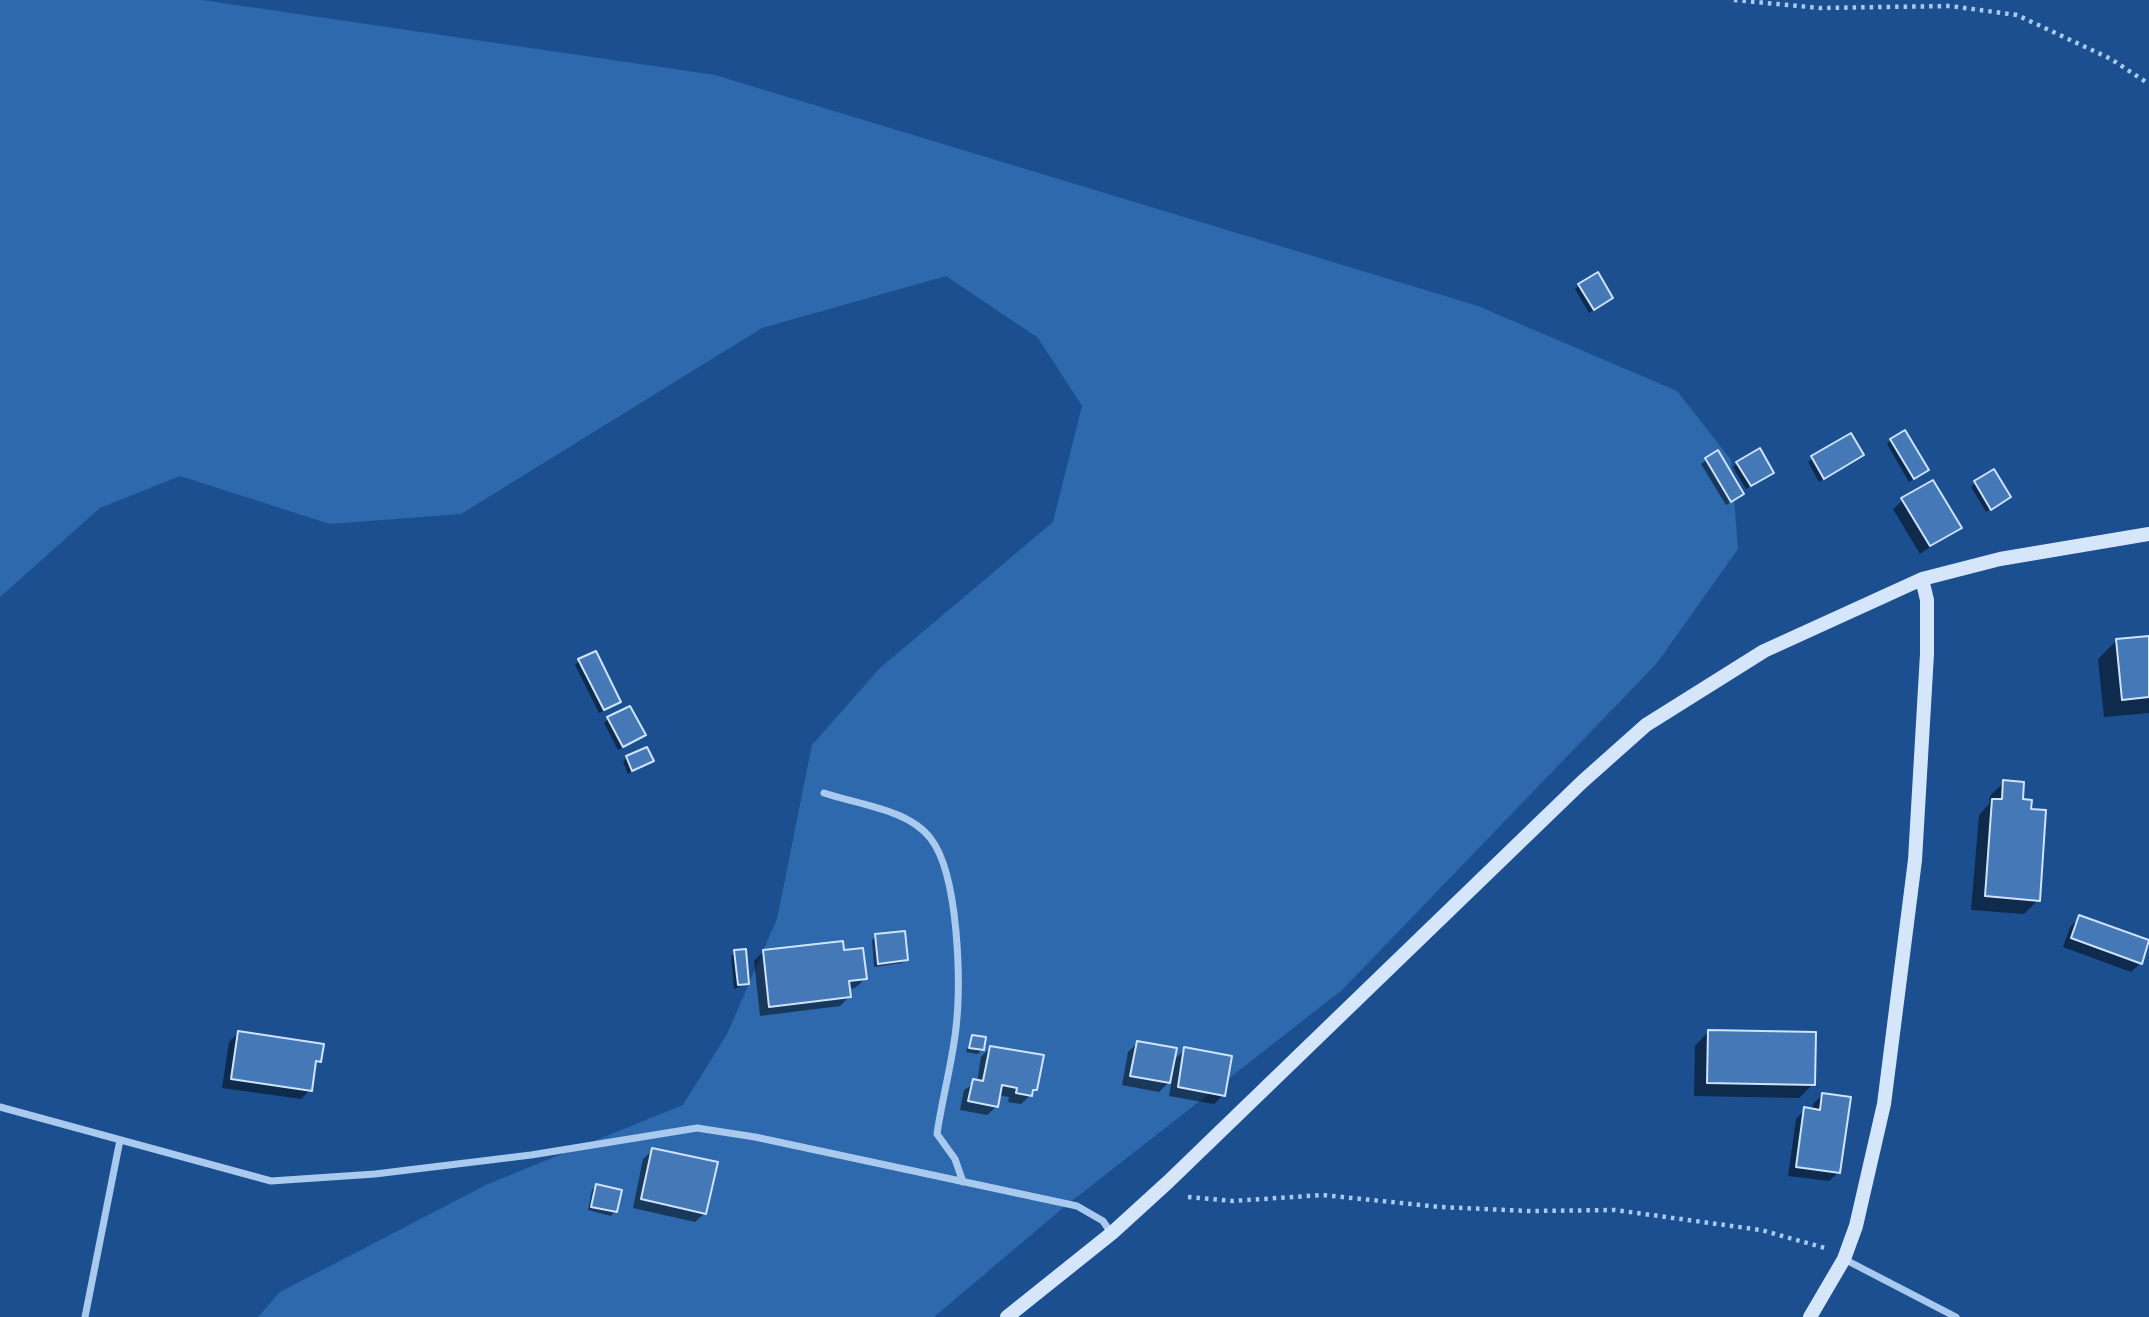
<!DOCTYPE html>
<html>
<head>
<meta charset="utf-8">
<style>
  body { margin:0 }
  canvas { display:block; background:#1b4f8f }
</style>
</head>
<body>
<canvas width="2149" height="1317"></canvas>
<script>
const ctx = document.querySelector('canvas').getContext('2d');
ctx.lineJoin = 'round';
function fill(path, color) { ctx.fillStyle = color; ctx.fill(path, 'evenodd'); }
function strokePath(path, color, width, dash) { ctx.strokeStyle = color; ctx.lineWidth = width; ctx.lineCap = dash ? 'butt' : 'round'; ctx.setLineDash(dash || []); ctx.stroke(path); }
fill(new Path2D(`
  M0,0h202l513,75 763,231 199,85 54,69 7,89 -81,114 -315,327 -278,217 -130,110h-676l22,-25 208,-108 195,-79 44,-71 50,-115 35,-174 68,-77 173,-146 29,-116 -44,-68 -92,-62 -184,52 -301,186 -131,10 -150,-48 -80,32 -100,89z`), '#2e69ad');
fill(new Path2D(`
  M1579,285l28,16 -18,12 -14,-24z
  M1850,436l12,19 -43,27 -11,-20z
  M1891,440l36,30 -18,12 -22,-38z
  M1717,453l21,45 -12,7 -25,-41z
  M1737,463l31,13 -22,13 -13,-22z
  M1975,483l34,14 -23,15 -15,-25z
  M1903,500l56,27 -39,27 -27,-45z
  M2149,637v76l-45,4 -6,-58 18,-18z
  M579,661l40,40 -4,5 -16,7 -24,-48z
  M608,719l35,16 -25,15 -14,-27z
  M627,758l25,3 -24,13 -5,-12z
  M2004,782l17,19 17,99 -14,14 -53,-4 8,-95 10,-11 1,-8z
  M2080,917l61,46 -10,9 -68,-25 7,-20z
  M876,936l31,23 -5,4 -28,4 -2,-27z
  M735,952l12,32 -13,5 -3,-33z
  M763,952l102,27 -10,9 -7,1 1,8 -9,9 -80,10 -6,-55z
  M1709,1031l104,53 -14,14 -105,-2 1,-50z
  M238,1033l81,28 -5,5 -4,24 -9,9 -79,-11 7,-46z
  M972,1037l10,12 -4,5 -12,-2z
  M1137,1043l36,18 12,-12 38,46 -9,9 -45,-8 3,-17 -13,13 -37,-7 6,-33z
  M991,1047l45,43 -15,14 -13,-2 1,-5 -10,-2 -2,11 -10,9 -27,-5 4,-20 13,-8 4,-25z
  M1823,1094l16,78 -10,9 -41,-5 8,-57 9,-10 7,1 1,-6z
  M653,1150l52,63 -10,9 -62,-14 10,-49z
  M596,1186l19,25 -4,5 -23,-6 4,-20z`), '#0007');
const building = new Path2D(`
  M1598,272l15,26 -19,12 -16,-26z
  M1905,430l24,40 -15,9 -24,-40z
  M1851,433l13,22 -40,24 -13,-23z
  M1760,448l14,25 -23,13 -15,-24z
  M1718,450l26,44 -13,8 -26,-44z
  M1994,469l17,28 -20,13 -17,-29z
  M1933,480l29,48 -32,18 -29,-48z
  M2149,636v61l-27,3 -6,-61z
  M596,651l25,51 -17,8 -26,-51z
  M630,706l16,29 -23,12 -16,-30z
  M647,747l7,14 -22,10 -6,-15z
  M2003,780l21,2 -1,17 9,1 -1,9 15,1 -6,91 -55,-5 7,-97h10z
  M2079,915l70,25 -7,24 -71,-26z
  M905,931l3,29 -30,4 -3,-30z
  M843,941l1,9 19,-2 4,31 -18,2 2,16 -82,10 -6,-57z
  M746,949l3,35 -11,1 -4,-35z
  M1708,1030l108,2 -1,53 -108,-2z
  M238,1031l86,13 -3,18 -5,-1 -4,30 -81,-12z
  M972,1035l14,2 -2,13 -15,-2z
  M1137,1041l40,7 -7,35 -40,-7z
  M990,1046l54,9 -7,35h-4l-1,6 -16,-3 1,-5 -15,-3 -4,22 -30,-6 5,-22 10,2z
  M1184,1047l48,9 -7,40 -47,-9z
  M1822,1093l29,4 -11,76 -44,-6 8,-60 16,3z
  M652,1148l66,14 -12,52 -65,-15z
  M596,1184l26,6 -5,22 -26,-5z`);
fill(building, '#4478b7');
strokePath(building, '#cfe3fa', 2);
strokePath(new Path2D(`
  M1734,0l86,8 130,-2 67,9 94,44 38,25
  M1188,1197l45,4 90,-6 117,12 89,4 86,-1 146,20 64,18`), '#a9c9ee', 4.5, [3.5, 5]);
strokePath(new Path2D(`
  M824,793c32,11 85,16 107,46 28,37 30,144 25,189 -4,36 -14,71 -19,106l18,25 8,23
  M0,1107l271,74 104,-7 156,-19 166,-27 58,9 322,69 26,15 8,12
  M1844,1259l112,58
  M85,1317l35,-177`), '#a9c9ee', 7);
strokePath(new Path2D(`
  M1007,1317l105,-84 56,-51 414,-400 64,-57 118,-74 158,-72 78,-20 149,-25
  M1810,1317l34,-58 12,-33 28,-122 31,-244 12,-206v-54l-5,-21`), '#d6e6fa', 14);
</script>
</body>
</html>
